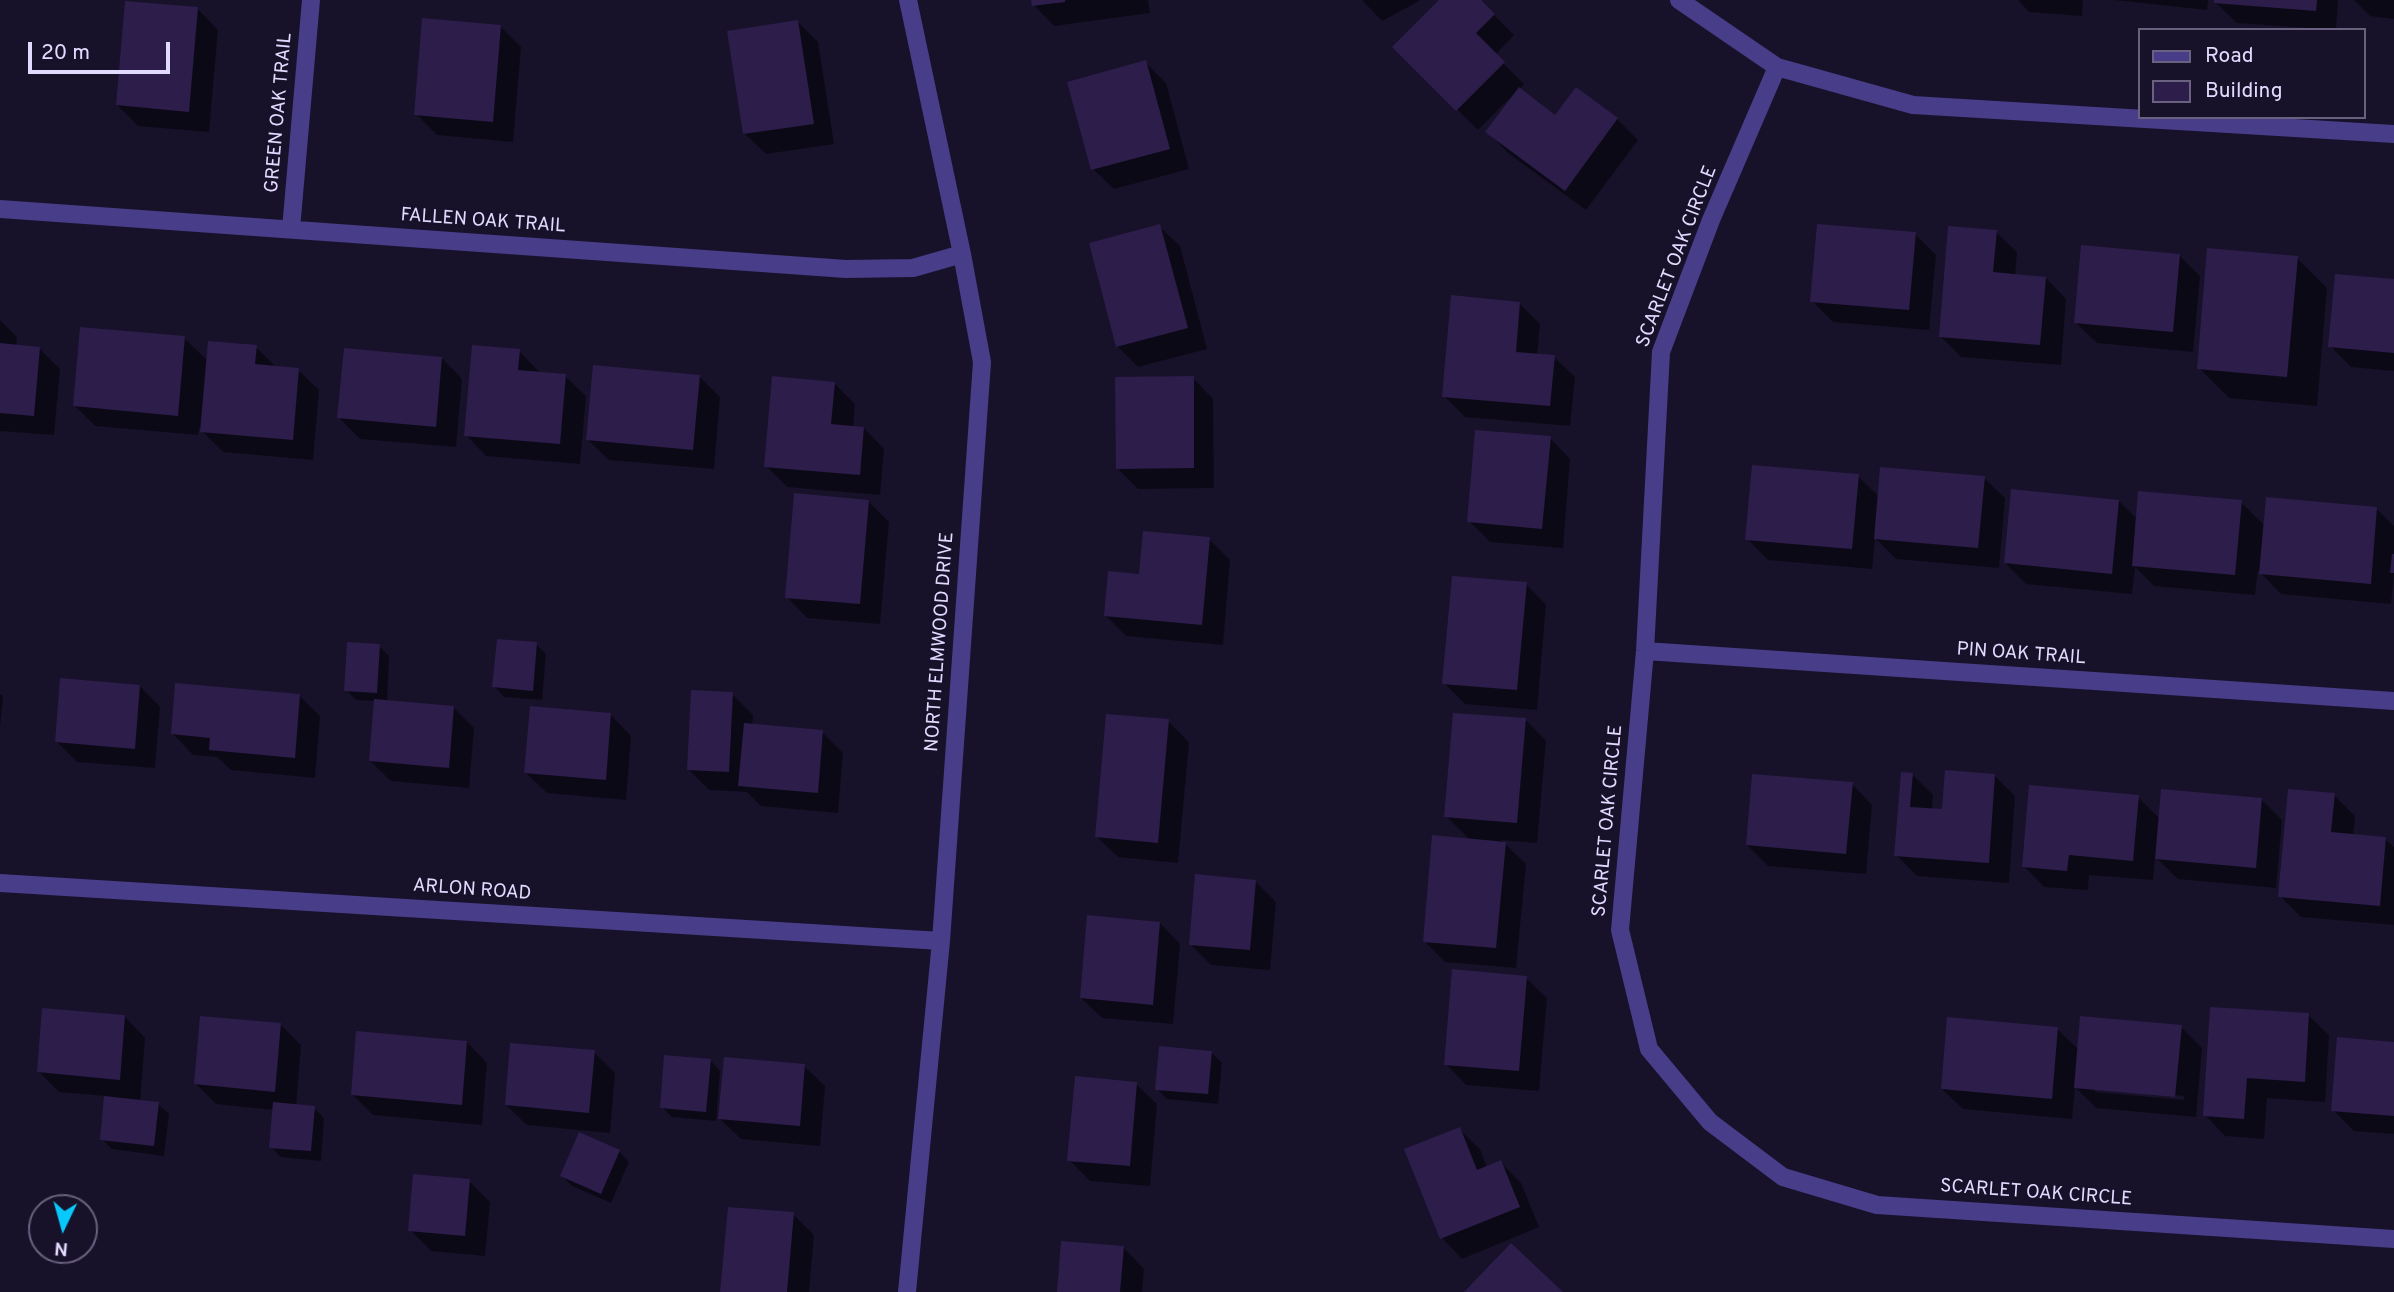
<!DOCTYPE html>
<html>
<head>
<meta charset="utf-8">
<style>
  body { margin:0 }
  #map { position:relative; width:2394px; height:1292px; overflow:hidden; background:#18112a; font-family:Overpass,sans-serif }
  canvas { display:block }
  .legend { position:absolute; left:2138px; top:28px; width:228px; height:91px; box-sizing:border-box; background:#18112a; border:2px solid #69617f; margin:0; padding:9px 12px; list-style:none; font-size:21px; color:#e3daff }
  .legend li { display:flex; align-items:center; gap:14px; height:35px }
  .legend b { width:35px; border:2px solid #69617f }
  .north { position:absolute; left:28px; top:1194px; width:70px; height:70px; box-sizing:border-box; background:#18112a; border:2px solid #69617f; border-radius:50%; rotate:185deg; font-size:19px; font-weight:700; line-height:28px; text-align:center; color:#e3daff }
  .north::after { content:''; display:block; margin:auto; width:24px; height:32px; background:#09c8fc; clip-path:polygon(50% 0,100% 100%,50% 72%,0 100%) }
  .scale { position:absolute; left:28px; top:42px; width:142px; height:32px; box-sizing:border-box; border:4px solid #e3daff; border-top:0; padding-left:9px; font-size:21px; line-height:24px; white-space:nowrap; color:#e3daff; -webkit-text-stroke:5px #18112a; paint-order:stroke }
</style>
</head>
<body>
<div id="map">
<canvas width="2394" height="1292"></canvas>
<ul class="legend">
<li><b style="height:9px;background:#483d88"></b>Road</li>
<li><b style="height:19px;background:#2c1d4b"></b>Building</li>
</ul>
<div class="north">N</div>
<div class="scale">20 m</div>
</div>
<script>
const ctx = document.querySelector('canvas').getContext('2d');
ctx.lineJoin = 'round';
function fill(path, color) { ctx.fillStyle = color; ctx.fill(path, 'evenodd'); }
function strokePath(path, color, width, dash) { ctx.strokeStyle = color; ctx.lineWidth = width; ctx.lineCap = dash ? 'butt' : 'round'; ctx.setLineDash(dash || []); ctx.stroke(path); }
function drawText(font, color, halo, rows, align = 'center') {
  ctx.font = font + ' Overpass,sans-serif'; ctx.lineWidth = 5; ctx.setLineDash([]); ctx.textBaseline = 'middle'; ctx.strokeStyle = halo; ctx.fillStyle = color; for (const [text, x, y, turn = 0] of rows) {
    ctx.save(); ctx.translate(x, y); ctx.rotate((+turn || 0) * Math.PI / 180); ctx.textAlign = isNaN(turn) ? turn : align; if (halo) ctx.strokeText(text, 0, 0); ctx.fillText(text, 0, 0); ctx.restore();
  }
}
fill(new Path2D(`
  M1033,0h115l2,13 -96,13 -20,-21z
  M1362,0h59l-39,21z
  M1441,0h38l35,35 -19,20 29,29 -5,6 36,27 21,-28 41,30 21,21 -52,70 -78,-57 -20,-21 23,-31 -2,-2 -31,31 -84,-83z
  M2018,0h65l-1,16 -53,-4z
  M2114,0h94l-1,10z
  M2216,0h122l-2,30 -99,-7 -21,-20z
  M2354,0h40v19l-24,-3z
  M198,9l20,21 -9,102 -71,-6 -21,-21z
  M797,21l21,21 16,102 -68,10 -21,-20z
  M501,27l20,20 -8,95 -76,-7 -21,-21z
  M1145,62l21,21 23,86 -75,20 -21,-20z
  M1159,226l21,20 27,103 -69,18 -21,-21z
  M1996,232l21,20 -2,24 31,2 20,21 -5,66 -100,-8 -21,-21z
  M1915,234l21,21 -7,75 -96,-8 -21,-21z
  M2179,255l21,21 -7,76 -96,-9 -21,-20z
  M2297,258l30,30 -10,118 -88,-8 -30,-30z
  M2394,281v90l-43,-4 -21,-21z
  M1519,303l21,21 -3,31 17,2 21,20 -5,49 -105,-9 -21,-21z
  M0,320l17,17 -1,9 23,2 21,21 -6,66 -54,-4z
  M184,338l24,23 48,-14 21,21 21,2 21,20 -6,70 -90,-8 -24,-24 -1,7 -103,-9 -20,-20z
  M519,351l21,22 25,3 21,20 -6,68 -94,-8 -20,-21z
  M442,358l20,21 -6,68 -96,-8 -21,-21z
  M699,376l21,21 -6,72 -105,-9 -21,-20z
  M1193,378l20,21 1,89 -76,1 -20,-20z
  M834,383l21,21 -2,24h11l20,21 -4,46 -93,-8 -21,-21z
  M1550,438l20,21 -7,89 -73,-6 -21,-21z
  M1858,476l21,21 105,-19 21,20 -6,70 -103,-9 -21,-21 -3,31 -104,-9 -21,-21z
  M868,501l21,21 -9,102 -73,-6 -20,-21z
  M2119,501l19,19 103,-18 24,24 112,-17 17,17v48l-3,30 -110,-10 -23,-24 -3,25 -101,-9 -19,-19 -3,27 -106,-10 -21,-21z
  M1209,539l21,21 -7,85 -97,-9 -21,-21 36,-40z
  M1526,584l20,21 -9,105 -72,-6 -21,-21z
  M536,644l10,10 -4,46 -38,-3 -10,-11z
  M379,646l10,10 -2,46 66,5 21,21 -5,60 -78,-7 -21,-20 6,-60 -20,-1 -10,-10z
  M140,686l20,21 -5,61 -78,-6 -21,-21z
  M0,694l3,2 -3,31z
  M732,694l21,21 -1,11 70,6 21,21 -5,60 -77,-7 -14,-14 -38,-2 -21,-21z
  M300,696l20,20 -5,62 -84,-8 -14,-13 -24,-2 -20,-21z
  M611,715l20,21 -5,64 -79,-7 -21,-20z
  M1526,720l20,21 -9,102 -36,-3 25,24 -10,104 -71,-6 -21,-21 46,-101 -24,-24z
  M1168,721l21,21 -11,121 -60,-6 -21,-20z
  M1912,774l21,21 -1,15 12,1 50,-36 21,21 -6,87 -92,-7 -21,-21z
  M1852,784l20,21 -6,69 -98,-8 -21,-21z
  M2334,795l21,21 -2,20 32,3 9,8v78l-93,-8 -21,-21z
  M2138,797l22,22 101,-20 21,21 -6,68 -98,-9 -23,-22 -2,23 -64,-5 -1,15 -44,-3 -20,-21z
  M1255,881l21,21 -6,68 -59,-5 -21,-21z
  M1160,923l20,21 -7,80 -71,-6 -21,-20z
  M1526,978l21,20 -8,93 -73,-6 -20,-21z
  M2308,1015l21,20 -4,67 -58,-4 -3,41 -39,-3 -20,-21z
  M125,1017l20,21 -5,64 18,2 11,10 -5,42 -52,-7 -10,-10 4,-43 -47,-4 -20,-20z
  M280,1024l21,21 -5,61 18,2 10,10 -3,43 -40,-4 -10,-10 3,-37 -58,-6 -20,-20z
  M2181,1027l21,21 -6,69 -100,-9 -21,-21 -3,32 -109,-10 -21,-20 115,-60 22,21zM2095,1088l89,8v4l-89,-8z
  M467,1042l20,21 -5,62 -109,-10 -21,-21z
  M2394,1044v90l-40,-3 -21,-21z
  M594,1052l21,21 -5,60 -83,-8 -21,-20z
  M1211,1052l11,11 -4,41 -51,-5 -10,-10z
  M710,1060l10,11 -4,50 -44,-4 -10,-10z
  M804,1066l21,20 -5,60 -79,-7 -21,-20z
  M1136,1084l21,20 -7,82 -60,-5 -21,-21z
  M1459,1129l21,20 7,19 13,-6 21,21 18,44 -77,32 -20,-21z
  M619,1151l10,11 -18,41 -39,-17 -10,-10z
  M469,1181l21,21 -5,54 -54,-5 -21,-21z
  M793,1214l21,21 -5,57h-87z
  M1124,1248l20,21 -2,23h-83z`), '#0007');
fill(new Path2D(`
  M1031,0h34v2l-33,4z
  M1439,0h42l14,14 -19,19 29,29 -49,49 -64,-64z
  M2214,0h103l-1,11 -102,-8z
  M125,1l73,6 -9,105 -73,-7z
  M422,18l79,7 -8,97 -79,-7z
  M798,20l16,104 -71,10 -16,-103z
  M1146,60l24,89 -79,21 -24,-88z
  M1519,87l36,28 21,-28 42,31 -53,73 -80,-59z
  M1160,224l28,104 -72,19 -27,-104z
  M1817,224l99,8 -7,78 -99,-8z
  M1948,226l49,4 -4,42 53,5 -6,68 -101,-8z
  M2081,245l99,9 -7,78 -99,-9z
  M2207,248l91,8 -11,121 -90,-8z
  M2335,274l59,5v74l-66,-6z
  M1451,295l69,7 -4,50 39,3 -5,51 -108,-9z
  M80,327l105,9 -7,80 -105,-10z
  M208,341l49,4 -2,19 44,4 -6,72 -93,-8z
  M0,343l40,4 -6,69 -34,-3z
  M472,345l48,4 -2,21 48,4 -6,70 -96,-8z
  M344,348l98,9 -6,70 -99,-9z
  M593,365l107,10 -7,75 -107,-10z
  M772,376l63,6 -4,42 33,3 -4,48 -96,-8z
  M1194,376v92l-78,1 -1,-92z
  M1475,430l76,6 -9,93 -75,-7z
  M1752,465l107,9 -7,75 -107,-9z
  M1880,467l105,9 -7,72 -104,-9z
  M2011,489l108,11 -7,74 -108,-11z
  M2138,491l104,9 -7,75 -103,-9z
  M794,493l75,7 -9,104 -75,-6z
  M2266,497l111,10 -6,77 -112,-10z
  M1143,531l67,6 -8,88 -98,-9 4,-45 31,3z
  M2392,554h2v19h-4z
  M1452,576l75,6 -10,108 -75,-6z
  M497,639l40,3 -4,49 -41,-4z
  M347,642l33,2 -3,49 -33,-2z
  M60,678l80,7 -5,64 -80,-7z
  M175,683l125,11 -5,64 -86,-8 1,-12 -39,-4z
  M691,690l42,2 -4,80 -42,-2z
  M374,699l80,7 -5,62 -80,-7z
  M530,706l81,7 -5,67 -82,-7z
  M1453,713l73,5 -9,105 -73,-6z
  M1106,714l63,5 -11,124 -63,-6z
  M744,723l79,7 -5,63 -80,-7z
  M1945,770l50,4 -6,89 -95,-7 7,-84 12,1 -3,34 32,2z
  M1752,774l101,8 -7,72 -100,-9z
  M2029,785l110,10 -6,66 -64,-6 -2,16 -45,-4z
  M2161,789l101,9 -6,70 -101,-9z
  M2288,789l47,4 -4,39 55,5 -6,69 -102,-9z
  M1432,835l74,7 -10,106 -73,-6z
  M1195,874l61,6 -6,70 -61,-5z
  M1087,915l73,7 -7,83 -73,-7z
  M1452,969l75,7 -8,95 -75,-6z
  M2210,1007l99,6 -4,69 -58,-4 -3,41 -41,-3z
  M42,1008l83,7 -5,65 -83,-8z
  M200,1016l81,7 -6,69 -81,-8z
  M2080,1016l102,9 -7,72 -101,-9z
  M1947,1017l111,10 -6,72 -111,-10z
  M356,1031l111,10 -5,64 -111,-10z
  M2337,1037l57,5v74l-63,-5z
  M510,1043l85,7 -6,63 -84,-8z
  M1159,1046l53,5 -4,43 -53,-4z
  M664,1055l47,4 -5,53 -46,-4z
  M724,1057l81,7 -5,62 -82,-7z
  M1075,1076l62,6 -7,84 -63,-5z
  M104,1096l55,6 -5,44 -54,-6z
  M273,1102l42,4 -4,45 -42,-3z
  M1460,1127l17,43 24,-10 19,47 -80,32 -36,-90z
  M579,1132l41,18 -19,44 -41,-18z
  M413,1174l57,5 -5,57 -57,-5z
  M728,1207l66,5 -7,80h-67z
  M1061,1241l63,5 -4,46h-63z
  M1511,1243l52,49h-99z`), '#2c1d4b');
strokePath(new Path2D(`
  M1679,0l98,67 136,38 481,29
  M1777,67l-66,153 -50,132 -16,299 -25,279 29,119 61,73 73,55 94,28 517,34
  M0,209l846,60 67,-1 49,-14
  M291,229l20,-229
  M1645,651l749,50
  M0,883l941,58
  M907,1292l34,-351 41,-579 -20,-108 -54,-254`), '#483d88', 18);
drawText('19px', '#e3daff', '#18112a', [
  ["GREEN OAK TRAIL",280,113,-85],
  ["FALLEN OAK TRAIL",483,222,4],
  ["SCARLET OAK CIRCLE",1678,257,-69],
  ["NORTH ELMWOOD DRIVE",941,642,-86],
  ["PIN OAK TRAIL",2021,655,4],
  ["SCARLET OAK CIRCLE",1609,821,-85],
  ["ARLON ROAD",472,891,4],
  ["SCARLET OAK CIRCLE",2036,1194,4]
]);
</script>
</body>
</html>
